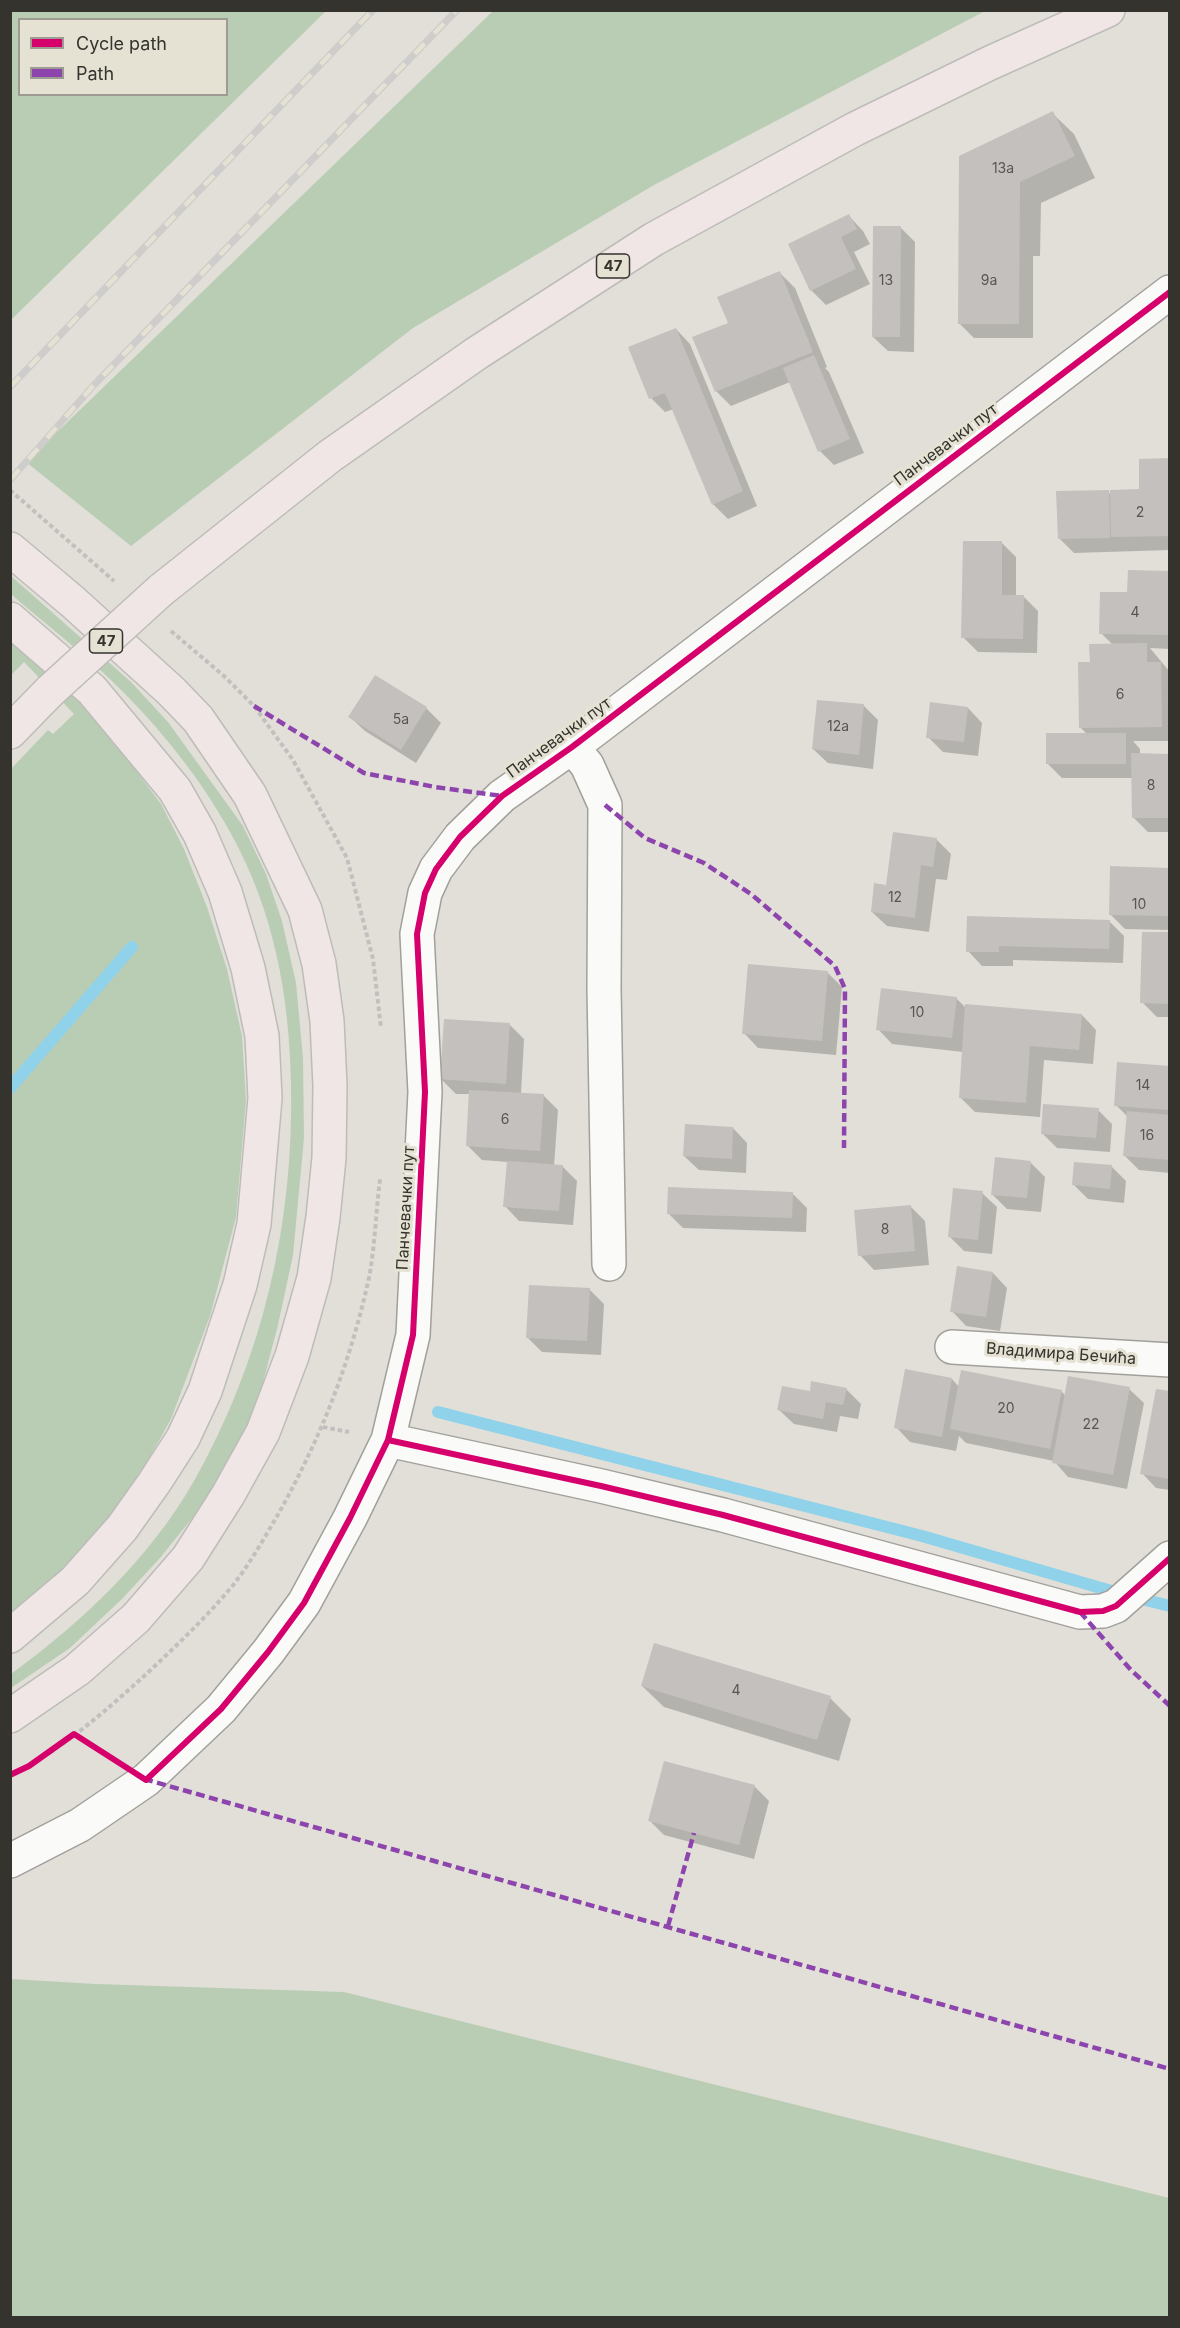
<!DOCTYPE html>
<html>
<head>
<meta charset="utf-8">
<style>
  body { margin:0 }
  #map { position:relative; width:1180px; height:2328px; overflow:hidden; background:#e1dfd8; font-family:Inter,sans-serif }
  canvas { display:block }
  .frame { position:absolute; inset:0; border:12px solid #34332e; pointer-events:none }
  .legend { position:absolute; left:18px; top:18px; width:210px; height:78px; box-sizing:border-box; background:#e5e2d4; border:2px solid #9e9c92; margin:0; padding:8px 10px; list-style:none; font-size:18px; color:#34332e }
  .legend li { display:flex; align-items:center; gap:12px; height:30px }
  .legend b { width:30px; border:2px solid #9e9c92 }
</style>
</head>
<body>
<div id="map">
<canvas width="1180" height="2328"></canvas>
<div class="frame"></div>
<ul class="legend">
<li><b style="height:8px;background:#d6006c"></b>Cycle path</li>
<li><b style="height:8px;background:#8e44ad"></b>Path</li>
</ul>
</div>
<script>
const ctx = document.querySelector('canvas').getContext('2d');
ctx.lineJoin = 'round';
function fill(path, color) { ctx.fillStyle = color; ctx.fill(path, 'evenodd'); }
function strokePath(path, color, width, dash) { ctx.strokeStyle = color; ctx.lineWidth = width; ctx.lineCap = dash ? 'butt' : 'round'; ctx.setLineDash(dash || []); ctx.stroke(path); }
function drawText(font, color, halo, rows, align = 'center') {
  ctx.font = font + ' Inter,sans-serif'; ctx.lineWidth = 6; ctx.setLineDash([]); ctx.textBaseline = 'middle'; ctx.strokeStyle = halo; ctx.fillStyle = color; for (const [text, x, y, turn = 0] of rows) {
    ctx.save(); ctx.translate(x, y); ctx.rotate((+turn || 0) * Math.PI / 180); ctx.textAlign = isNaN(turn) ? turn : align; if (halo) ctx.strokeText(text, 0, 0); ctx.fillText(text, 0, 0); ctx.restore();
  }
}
fill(new Path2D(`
  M11,10h315v1l-315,309zM20,20h206v74h-206z
  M493,11h492l-331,174 -241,143 -282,218 -105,-84z
  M11,576l120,106 37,40 75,104 23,48 16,47 14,62 7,75 1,80 -11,117 -15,70 -22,84 -29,57 -34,51 -33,41 -38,41 -52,49 -59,40v-14c71,-52 139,-116 183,-193 69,-122 100,-258 97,-398 -2,-89 -17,-172 -61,-251 -29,-53 -70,-104 -113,-146 -33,-33 -71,-61 -106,-92z
  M11,638l81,74 69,92 23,45 23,58 20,62 15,67 4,64 -10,117 -26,99 -39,103 -44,79 -67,73 -49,44 -1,-845 38,-40 5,4 21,-20 -50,-52 -13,13z
  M11,1979l85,5 248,8 825,206v119h-1158z`), '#b9cdb4');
fill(new Path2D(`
  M1052,113l22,21 21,44 -54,25 -1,53h-7v82h-59l-15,-15 3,-85z
  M849,216l14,15 7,13 -16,8 16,32 -44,21 -15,-15 -21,-45z
  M900,227l15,15 -1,110 -26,-1 -15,-14z
  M780,273l15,15 32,79 -2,1 4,4 35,81 -30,12 -14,-14 -30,-69 -59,24 -15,-15 14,-67z
  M676,329l14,15 67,162 -29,13 -15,-15 -39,-95 -9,3 -14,-14z
  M1170,460v90l-96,3 -15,-15 49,-46 4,3 29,-4z
  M1002,543l14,14v39h7l15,15 -1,42 -59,-1 -15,-15z
  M1170,573v76l-20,-1 20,24v69h-37l7,8v6h30v77h-22l-15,-15v-39h-71l-14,-14 39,-30 -7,-7 11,-63 22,-19 -12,-12 28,-40z
  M864,706l14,14 -5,49 -45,-6 -15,-14z
  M426,708l15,15 -25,40 -51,-32 -15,-14z
  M968,708l14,15 -4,33 -35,-4 -15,-15z
  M936,839l15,15 -4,26 -11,-1 -7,53 -42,-6 -15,-14 16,-25z
  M1170,869v61l-45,-1 -15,-15z
  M1109,921l15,15 -1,27 -110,-3v6h-31l-14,-15z
  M1170,934v83h-13l-15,-15z
  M827,972l15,15 -6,68 -78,-7 -14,-15z
  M956,998l10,10 116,7 14,15 -3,34 -49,-4 -4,57 -65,-5 -15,-15 3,-45 -71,-8 -14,-15z
  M510,1025l14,14 -3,55 22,1 15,15 -4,56h8l15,15 -4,44 -54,-4 -14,-15 3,-44 -26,-2 -14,-14 3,-52h-15l-15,-15z
  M1170,1068v105l-31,-3 -14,-14 3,-39 -12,-12z
  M1098,1110l14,14 -2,28 -53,-4 -15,-15z
  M733,1128l14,15 -1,30 -47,-3 -15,-14z
  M1030,1162l15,15 -4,35 -34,-3 -15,-15z
  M1112,1167l14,14 -2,22 -36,-4 -14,-14z
  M792,1193l15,15 -1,24 -123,-4 -14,-14z
  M982,1193l15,14 -5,47 -28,-3 -15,-15z
  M910,1206l15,15 4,44 -55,5 -14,-15z
  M993,1273l14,15 -7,43 -34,-5 -14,-15z
  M589,1289l15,15 -3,51 -59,-3 -15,-15z
  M952,1379l7,8 102,4 5,5 63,-7 15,14 -17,86 -59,-12 -14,-16 -88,-18 -7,-7 -3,15 -46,-9 -14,-15z
  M846,1389l15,15 -3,15 -18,-3 -3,16 -43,-8 -15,-14 32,-17z
  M1170,1393v97l-14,-2 -14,-15z
  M642,1686l188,12 21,21 -12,42 -175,-54z
  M665,1763l90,24 14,14 -15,58 -90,-24 -14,-14z`), '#0003');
strokePath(new Path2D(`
  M10,1088l122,-141
  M438,1412l484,124 203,59 45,11`), '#90d2ea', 12);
fill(new Path2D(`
  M1053,111l22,45 -55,26 -1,142h-61l1,-168z
  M849,214l8,15 -16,8 15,32 -46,22 -22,-47z
  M873,226h28l-1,111h-28z
  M780,271l33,81 -98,40 -23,-55 36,-14 -11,-26z
  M676,328l67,163 -31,14 -47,-112 -16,6 -21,-52z
  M814,355l36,84 -32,13 -35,-84z
  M1170,458v78l-59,1 -1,-47 29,-1v-30z
  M1109,490l1,48 -52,1 -2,-48z
  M963,541h39v54h22l-1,44 -62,-1z
  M1128,570l42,1v64l-71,-1 1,-42h27z
  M1147,643v19h14l1,65 -83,1 -1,-66h12l-1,-18z
  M375,675l52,32 -26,43 -53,-33z
  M817,700l47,4 -5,51 -47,-6z
  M930,702l38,5 -4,35 -38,-4z
  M1046,733h80v31h-80z
  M1131,753l39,1v64h-38z
  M893,832l44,6 -4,29 -12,-2 -6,53 -44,-6 3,-29 12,2z
  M1110,866l60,2v48l-61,-1z
  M967,916l143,4 -1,29 -110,-3v6h-33z
  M1142,932h28v72l-30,-1z
  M748,964l80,7 -6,70 -80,-7z
  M881,988l76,9 -5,41 -76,-8z
  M965,1004l117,10 -3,36 -49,-4 -4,57 -67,-5z
  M444,1019l66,4 -4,61 -66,-5z
  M1117,1062l53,4v44l-56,-4z
  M469,1090l75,4 -4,57 -74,-5z
  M1043,1104l56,4 -3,30 -55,-4z
  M1127,1111l43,4v45l-47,-4z
  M685,1124l48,3 -1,32 -49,-3z
  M995,1157l36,4 -4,37 -36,-3z
  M507,1161l56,4 -4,46 -56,-4z
  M1074,1162l38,3 -2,24 -38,-4z
  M668,1187l125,5 -1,26 -125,-4z
  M953,1188l30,3 -5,49 -30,-3z
  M911,1205l4,46 -57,5 -4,-46z
  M957,1266l36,6 -7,45 -36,-5z
  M529,1285l61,3 -3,53 -61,-3z
  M905,1369l47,9 -10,59 -48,-9z
  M961,1370l101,20 -12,59 -100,-20z
  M1068,1376l62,11 -17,88 -61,-12z
  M811,1381l36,7 -4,17 -17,-3 -3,17 -46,-9 5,-24 28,5z
  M1156,1389l14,2v88l-30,-5z
  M654,1643l177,53 -14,44 -176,-54z
  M664,1761l91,24 -16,60 -91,-24z`), '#c3c0be');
const street = new Path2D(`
  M572,747l15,18 18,40 -1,184 5,275
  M952,1347l218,13
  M388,1440l213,46 122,29 357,97 23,-1 13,-5 54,-48
  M10,1861l70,-36 66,-45 75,-71 47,-57 36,-49 46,-85 38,-78 25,-105 12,-243 -8,-158 8,-41 11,-24 24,-32 42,-41 70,-49 598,-455`);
const primary = new Path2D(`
  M10,549l63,53 98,89 27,28 52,76 55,115 14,54 8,57 3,65 -1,72 -6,59 -9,61 -22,78 -29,76 -35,63 -40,63 -52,60 -59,52 -67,46
  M161,590l169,-134 147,-103 177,-114 201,-110 135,-66 118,-53
  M10,619l82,71 83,100 25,44 25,58 23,76 14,68 3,62 -11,126 -14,61 -35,106 -22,47 -29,45 -32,45 -47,53 -65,55
  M10,732l40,-41`);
strokePath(street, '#a2a09b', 36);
strokePath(primary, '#bdbcb8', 36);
strokePath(new Path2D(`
  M10,490l104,91
  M171,631l53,45 30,30 39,54 54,98 26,101 8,69
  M323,1427l26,5
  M10,1775c48,-22 93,-62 132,-97 32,-30 64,-60 92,-94 17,-22 32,-49 46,-73 42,-76 70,-148 89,-233 6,-32 7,-67 11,-99`), '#c1c0be', 4, [4.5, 3]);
strokePath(street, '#fafaf9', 33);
strokePath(primary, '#efe6e5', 33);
const rail = new Path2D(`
  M10,387l363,-377
  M10,480l83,-94 364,-376`);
strokePath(rail, '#cecdcb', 7);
strokePath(rail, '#e5e2d4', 4.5, [14]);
const primaryBridge = new Path2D(`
  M50,691l111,-101`);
strokePath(primaryBridge, '#bdbcb8', 36, []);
strokePath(primaryBridge, '#efe6e5', 33);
strokePath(new Path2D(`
  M254,706l110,67 71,14 67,9
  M605,805l40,33 59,25 47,31 84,72 10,23 -1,159
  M1080,1612l51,58 39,36
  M144,1779l1026,290
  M668,1926l26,-93`), '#8e44ad', 4.5, [9, 4.5]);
strokePath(new Path2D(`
  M388,1440l213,46 122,29 357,97 23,-1 13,-5 54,-48
  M10,1775l19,-9 45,-32 72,46 75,-71 47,-57 36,-49 46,-85 38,-78 25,-105 12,-243 -8,-158 8,-41 11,-24 24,-32 42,-41 70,-49 598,-455`), '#d6006c', 6);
drawText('14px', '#585652', null, [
  ["13a",1003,169],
  ["13",886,281],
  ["9a",989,281],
  ["2",1140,513],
  ["4",1135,613],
  ["6",1120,695],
  ["5a",401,720],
  ["12a",838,727],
  ["8",1151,786],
  ["12",895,898],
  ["10",1139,905],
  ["10",917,1013],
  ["14",1143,1086],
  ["6",505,1120],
  ["16",1147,1136],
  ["8",885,1230],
  ["20",1006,1409],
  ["22",1091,1425],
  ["4",736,1691]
]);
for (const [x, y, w] of [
  [613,266,33],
  [106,641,33]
]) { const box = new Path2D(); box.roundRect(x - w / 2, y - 12, w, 24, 4.5); ctx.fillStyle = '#e5e2d4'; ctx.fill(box); strokePath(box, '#34332e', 1.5); }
drawText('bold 15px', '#34332e', null, [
  ["47",613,266],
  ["47",106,641]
]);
drawText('16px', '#34332e', '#e5e2d4', [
  ["Панчевачки пут",946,445,-37],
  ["Панчевачки пут",559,738,-36],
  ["Панчевачки пут",406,1208,-87],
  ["Владимира Бечића",1061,1354,4]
]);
</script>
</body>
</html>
